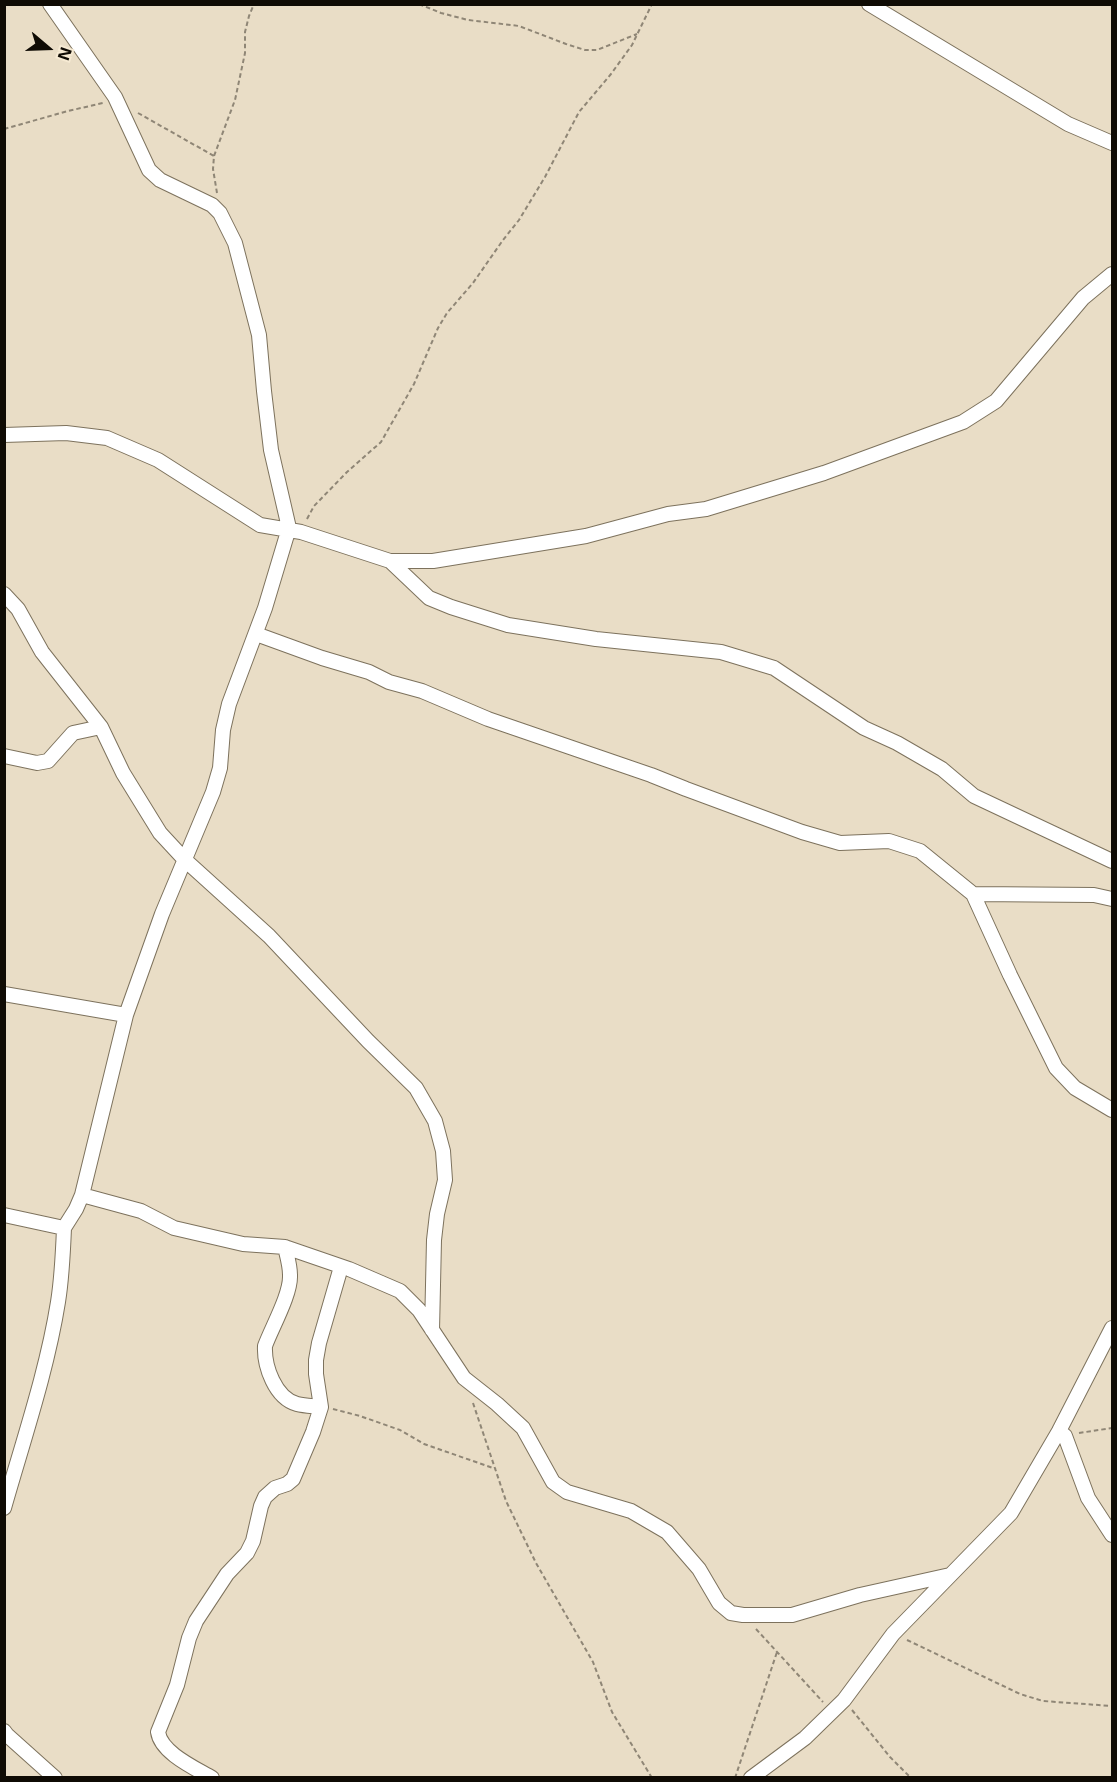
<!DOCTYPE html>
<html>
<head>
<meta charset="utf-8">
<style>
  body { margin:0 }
  #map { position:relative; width:1117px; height:1782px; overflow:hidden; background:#e9ddc6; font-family:"Noto Sans",sans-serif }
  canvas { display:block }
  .frame { position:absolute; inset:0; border:6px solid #0f0b04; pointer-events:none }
  .north { position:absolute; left:18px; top:18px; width:60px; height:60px; -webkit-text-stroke:4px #f6ead3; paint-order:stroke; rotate:109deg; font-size:16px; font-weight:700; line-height:24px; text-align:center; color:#0f0b04 }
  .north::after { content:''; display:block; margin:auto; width:21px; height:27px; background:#0f0b04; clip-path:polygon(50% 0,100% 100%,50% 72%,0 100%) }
</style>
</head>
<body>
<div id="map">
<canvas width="1117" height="1782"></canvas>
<div class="frame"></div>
<div class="north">N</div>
</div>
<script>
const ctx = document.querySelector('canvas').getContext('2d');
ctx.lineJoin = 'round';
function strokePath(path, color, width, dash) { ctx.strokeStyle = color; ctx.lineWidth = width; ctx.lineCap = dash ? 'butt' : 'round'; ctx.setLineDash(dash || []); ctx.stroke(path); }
const minor = new Path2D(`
  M869,4l199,120 44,19
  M4,435l62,-2 41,5 51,22 102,65 41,7 89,29h43l153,-25 82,-22 38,-5 118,-36 139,-51 33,-21 87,-103 29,-24
  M390,561l39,37 22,9 57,18 88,14 125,13 53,16 90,60 33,15 45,26 32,27 138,65
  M4,594l14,15 24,43 59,75 22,46 37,60 25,27 84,76 99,105 48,47 19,33 8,30 2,29 -8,34 -3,26 -2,90
  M256,634l66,24 47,14 20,10 33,9 66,28 163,56 35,14 116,43 38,11 49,-2 31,10 53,43 37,81 46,93 19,20 37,22
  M4,756l33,7 11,-2 25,-28 28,-6
  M973,894l121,1 18,4
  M4,994l122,21
  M82,1195l59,16 33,17 69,16 42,3 64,22 51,22 19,19 45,68 33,26 26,24 30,54 14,10 64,19 36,21 32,37 20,34 12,10 12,2h49l68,-20 90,-20
  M4,1215l60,13 12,-19 6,-14 44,-180 36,-101 51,-122 7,-24 3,-38 6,-26 36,-96 24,-80 -18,-78 -7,-59 -5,-56 -24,-92 -15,-30 -8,-8 -52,-25 -11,-10 -34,-73 -65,-93
  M285,1247c2,9 5,18 5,28 1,19 -18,52 -25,71 -1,20 10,52 32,58 8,2 16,2 24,3
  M1059,1431l6,5 23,62 24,37
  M4,1508c19,-67 43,-137 54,-206 4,-25 5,-49 6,-74
  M4,1731l3,4 48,43
  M212,1778c-17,-10 -51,-25 -54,-46l19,-47 12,-47 7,-17 31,-47 20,-21 6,-12 8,-35 4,-9 10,-9 12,-4 6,-5 20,-47 8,-25 -5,-33v-14l3,-17 22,-76
  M751,1778l54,-40 39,-38 49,-66 118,-121 48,-82 53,-103`);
strokePath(minor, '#7d725d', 16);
strokePath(new Path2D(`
  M419,4l22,9 27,7 51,6 47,18 19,6h12l40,-16
  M138,113l76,43
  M4,129l64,-18 35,-8
  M217,193l-4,-24 1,-13 21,-56 10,-47v-21l4,-16 5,-12
  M307,519l7,-13 33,-34 34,-30 33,-58 24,-56 9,-15 26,-30 30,-43 16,-20 26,-43 34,-65 32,-38 21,-29 20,-41
  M473,1403l33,98 30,62 57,99 19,50 40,66
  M333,1409l27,7 40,14 24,14 72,25
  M1079,1433l33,-5
  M756,1629l67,73
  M907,1640l113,54 23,7 69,5
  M852,1710l38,47 21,21
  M735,1778l42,-126`), '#8f8676', 2, [4.5, 3]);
strokePath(minor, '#fff', 14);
</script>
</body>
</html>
